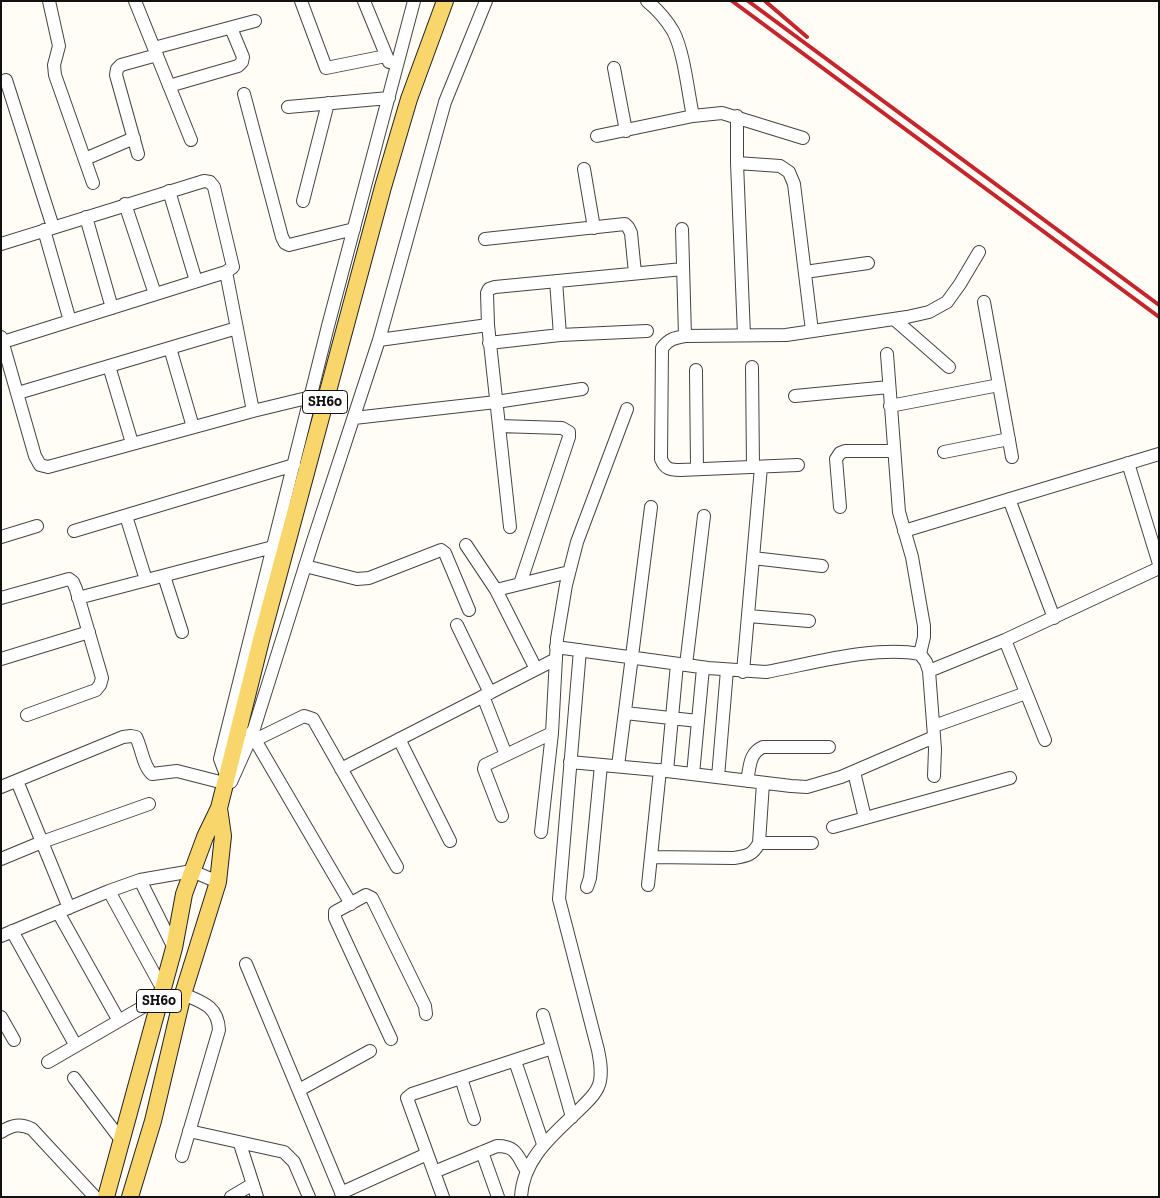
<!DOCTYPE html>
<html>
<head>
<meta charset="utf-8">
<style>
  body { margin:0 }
  #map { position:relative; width:1160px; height:1198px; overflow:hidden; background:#fffdf5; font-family:"Zilla Slab",serif }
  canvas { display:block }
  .frame { position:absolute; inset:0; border:2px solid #111; pointer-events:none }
</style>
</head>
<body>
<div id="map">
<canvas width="1160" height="1198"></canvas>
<div class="frame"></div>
</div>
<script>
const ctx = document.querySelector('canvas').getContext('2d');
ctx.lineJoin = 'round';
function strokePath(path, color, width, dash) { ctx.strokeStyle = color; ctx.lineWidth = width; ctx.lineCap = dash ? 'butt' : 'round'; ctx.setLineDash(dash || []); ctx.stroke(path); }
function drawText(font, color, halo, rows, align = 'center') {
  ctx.font = font + ' "Zilla Slab",serif'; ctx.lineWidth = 5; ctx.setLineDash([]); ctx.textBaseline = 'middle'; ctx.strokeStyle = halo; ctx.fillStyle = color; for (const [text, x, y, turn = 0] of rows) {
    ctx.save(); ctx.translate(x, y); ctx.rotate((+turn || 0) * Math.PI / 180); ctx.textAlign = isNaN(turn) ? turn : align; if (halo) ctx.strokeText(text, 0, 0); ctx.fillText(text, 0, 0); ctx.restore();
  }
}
const minor = new Path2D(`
  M49,1l10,45 -5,19 1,10 38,108
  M135,1l56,139
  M301,1l25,67 60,-12
  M364,1l25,61
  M647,1c11,9 19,18 26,30 11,20 15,62 20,85
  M154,48l101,-27
  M614,68l12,63
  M6,80l47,147
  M169,86l69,-20 4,-4 1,-5 -12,-29
  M244,94l38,143 3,6 4,2 65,-16
  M288,107l101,-9
  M737,116v47l7,172
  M597,136l96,-20 29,-3 81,25
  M138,154l-22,-79 1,-6 4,-4 36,-10
  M85,159l49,-21
  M737,163l43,3 9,6 5,12 18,147
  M584,169l10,59
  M169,191l27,90
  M303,201l25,-98
  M125,204l30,90
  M86,217l26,91
  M682,229l3,107
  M44,230l26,91
  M485,239l140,-15 3,3 3,6 4,40
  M1,244l203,-63 6,1 4,5 19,80 -7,5 -223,70
  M226,272l27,139
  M805,272l63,-9
  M556,281l4,54
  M984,302l28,155
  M894,319l55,48
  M1,337l34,119 5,9 8,2 205,-56 58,-14
  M379,340l109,-15
  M489,343l71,-8 87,-4
  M170,348l23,79
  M887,354l12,158 13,45 12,69v11l-4,17
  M109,366l23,77
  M752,367l1,100
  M696,370l1,99
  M18,393l219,-65
  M795,396l94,-9
  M890,406l109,-21
  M354,418l142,-16 86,-13
  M499,426l63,2 7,4v5l-49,147
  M944,452l65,-13
  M1128,463l31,101
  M798,465l-118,5c-10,0 -15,-1 -19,-11l1,-111c7,-9 12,-10 23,-12l101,-1 121,-18 22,-5 18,-10 13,-18 19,-32
  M1009,499l45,119
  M840,507l-4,-48 4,-6 5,-2h49
  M126,516l20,64
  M510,527l-22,-202 -1,-32 2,-4 6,-2 188,-18
  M74,531l220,-66
  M904,531l255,-77
  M1,537l36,-11
  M466,545l30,45 40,79
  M753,558l69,8
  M305,566l52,13 12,-1 72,-28 4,3 24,57
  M164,576l18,56
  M496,590l73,-18
  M1,598l68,-19 4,3 3,7 26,89 -2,7 -4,5 -69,25
  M78,598l195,-51
  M748,616l61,5
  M457,625l33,68
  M1005,640l40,100
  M556,647l152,21 58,4c44,-8 110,-27 154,-18l6,8 3,9 6,78 -1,27
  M1,659l88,-27
  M686,665l18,-149
  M929,671l76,-31 154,-72
  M743,672l18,-205
  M483,696l23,59
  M625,713l73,8
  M934,726l92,-33
  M251,733l100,171
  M399,739l51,102
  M255,740l49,-24 9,3 84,148
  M570,762l97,9 124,15 16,1 34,-10 93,-40
  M618,766l33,-259
  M341,769l215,-110
  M667,771l10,-107
  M854,772l11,46
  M693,774l10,-106
  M226,775l-6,-16 108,-433 86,-325
  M718,777l9,-107
  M17,781l52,127
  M747,781c3,-14 2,-28 16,-34h66
  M231,782l21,-47 61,-194 66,-201 66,-238 41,-101
  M1,787l122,-50 8,-1 5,1c6,12 7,29 16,37l25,-3 47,12
  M502,816l-18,-47 1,-4 67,-32
  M833,827l177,-49
  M541,832l11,-99 5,-94 9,-54 11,-43 50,-133
  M759,843h53
  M651,857l83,1c13,-2 19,-3 25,-15l4,-60
  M1,859l41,-17 107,-38
  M140,880l34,68
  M648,885l12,-115
  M587,887l3,-9 11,-113
  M109,891l53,97
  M58,912l61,109
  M12,931l64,115
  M1,936l108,-45 31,-11 52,-9 26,11
  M246,964l97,233
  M543,1015l29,102
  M1,1017l13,23
  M391,1039l-56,-121v-6l31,-17 6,3 53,108 1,8
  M515,1061l28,83
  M48,1062l112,-65
  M74,1078l47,62
  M461,1078l13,41
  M299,1090l71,-39
  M189,1131l95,21 10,10 15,35
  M1,1132c11,-7 19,-9 31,-3l63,68
  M240,1144l17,53
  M482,1152l16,45
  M182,1156l37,-126c-1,-24 -17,-28 -36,-36
  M434,1172l63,-26c19,0 20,9 29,24
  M341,1193l86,-39
  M231,1197l22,-13
  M443,1197l-36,-99 5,-4 140,-46
  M521,1197c2,-39 33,-63 59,-88 8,-8 18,-17 20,-28 2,-11 0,-21 -2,-31l-39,-151 21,-249`);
const major = new Path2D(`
  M106,1197l68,-249 10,-54 21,-57 14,-29 42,-168 122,-453 26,-88 36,-98
  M130,1197l23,-76 30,-127 35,-112 5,-46 -4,-28`);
strokePath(minor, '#444', 14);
strokePath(major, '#222', 18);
strokePath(minor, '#fff', 12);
strokePath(major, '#f9d66b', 16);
strokePath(new Path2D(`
  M732,1l427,316
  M748,1l411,304
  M765,1l42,36`), '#c4262e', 4);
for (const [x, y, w] of [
  [325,402,45],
  [159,1001,45]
]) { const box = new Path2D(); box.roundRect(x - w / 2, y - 11.5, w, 23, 4); ctx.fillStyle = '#fff'; ctx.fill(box); strokePath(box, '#111', 1); }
drawText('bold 14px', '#111', null, [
  ["SH60",325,402],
  ["SH60",159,1001]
]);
</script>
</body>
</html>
